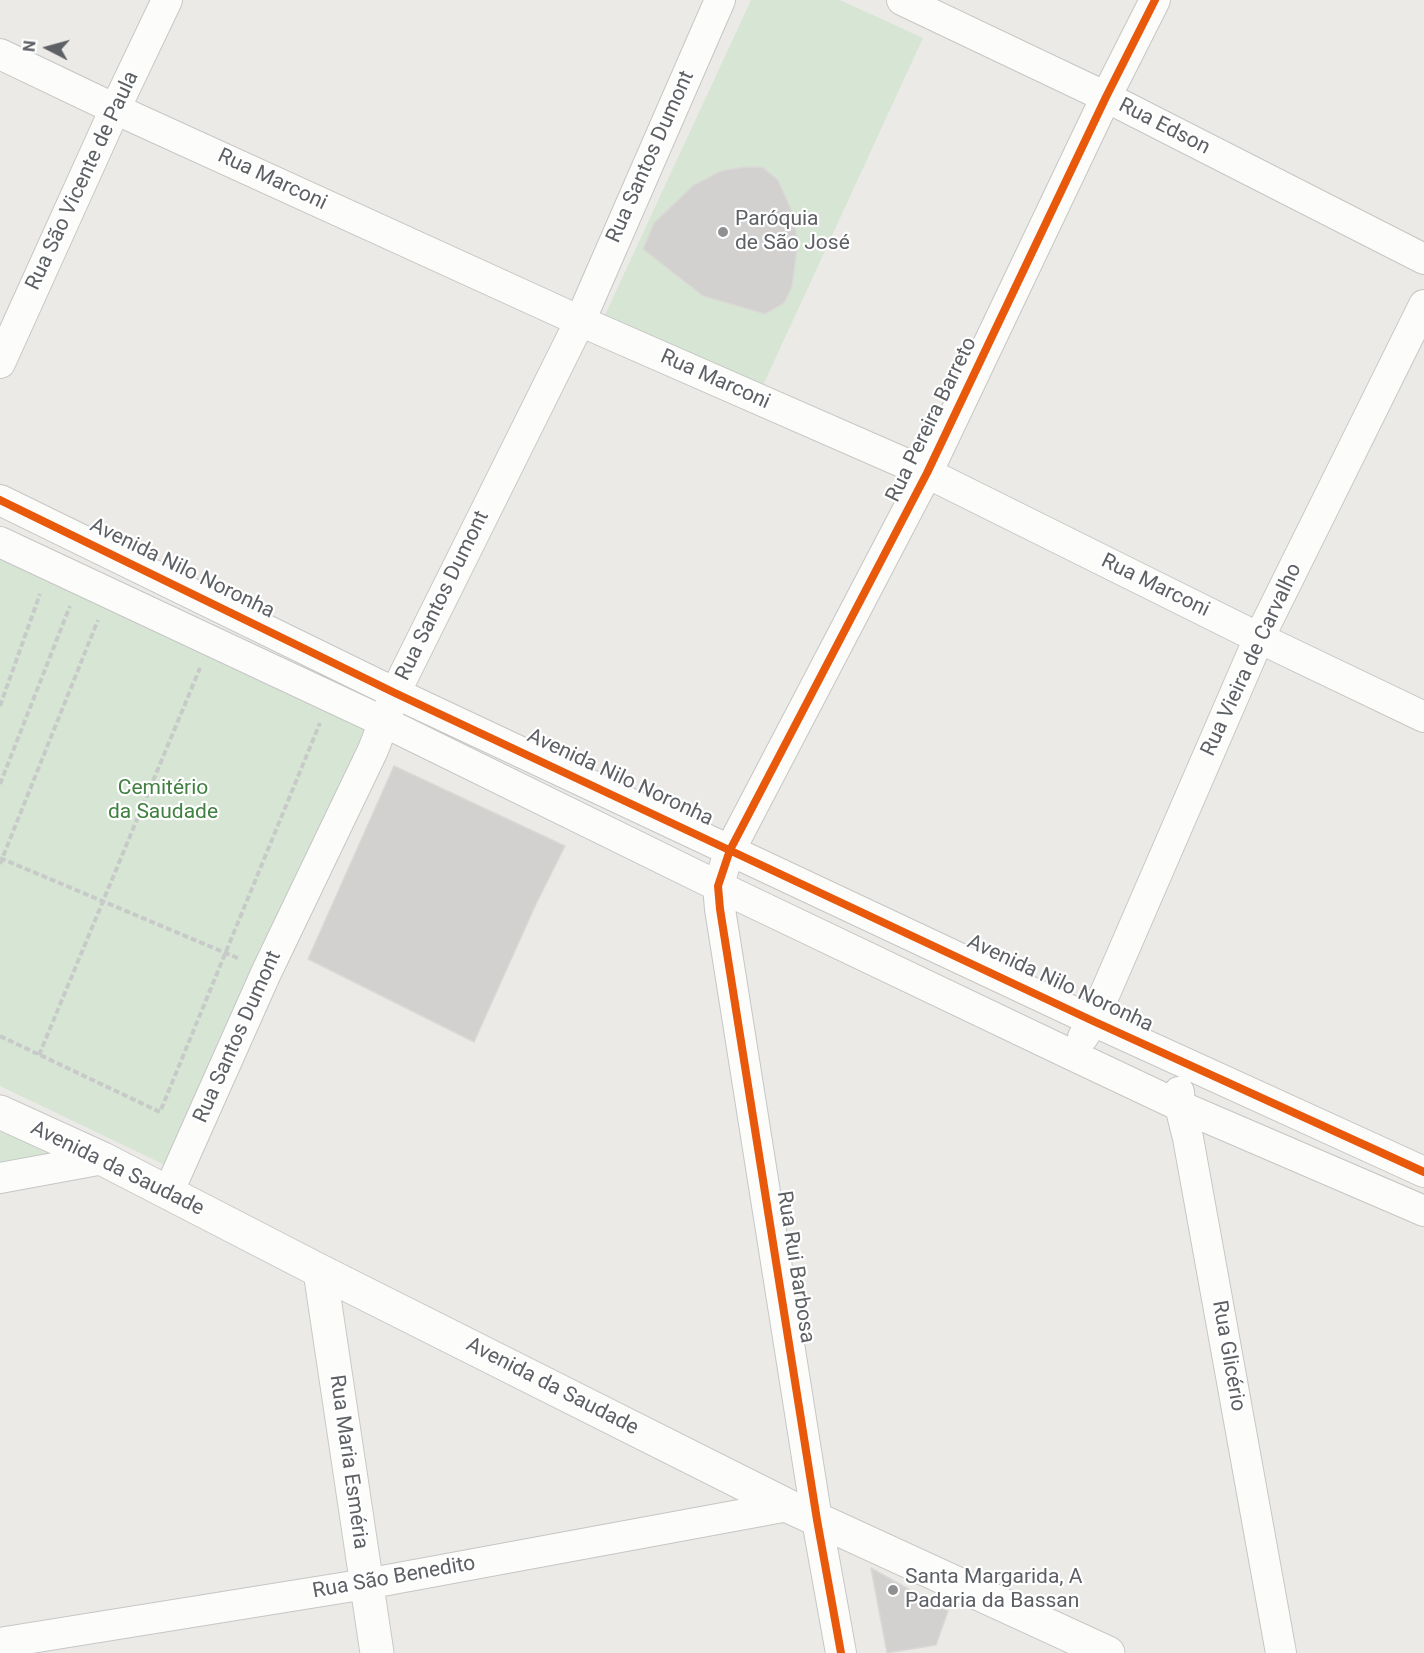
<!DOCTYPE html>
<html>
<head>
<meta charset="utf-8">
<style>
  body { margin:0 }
  #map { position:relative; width:1424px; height:1653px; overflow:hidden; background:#ebeae7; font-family:Roboto,sans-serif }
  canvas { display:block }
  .north { position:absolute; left:18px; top:18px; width:60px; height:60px; -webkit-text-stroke:4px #fff; paint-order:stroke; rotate:276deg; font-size:16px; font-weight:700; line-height:24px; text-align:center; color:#5d6064 }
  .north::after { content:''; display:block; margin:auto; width:21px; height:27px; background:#5d6064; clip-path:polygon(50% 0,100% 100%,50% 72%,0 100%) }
</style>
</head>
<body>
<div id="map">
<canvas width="1424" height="1653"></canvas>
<div class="north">N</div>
</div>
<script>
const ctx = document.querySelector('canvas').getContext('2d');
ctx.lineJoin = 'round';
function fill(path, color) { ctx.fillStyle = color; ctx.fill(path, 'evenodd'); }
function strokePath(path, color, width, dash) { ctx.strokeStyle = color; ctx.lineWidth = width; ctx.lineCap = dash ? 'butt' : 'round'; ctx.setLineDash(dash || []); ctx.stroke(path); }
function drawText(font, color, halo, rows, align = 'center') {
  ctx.font = font + ' Roboto,sans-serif'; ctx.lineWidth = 4.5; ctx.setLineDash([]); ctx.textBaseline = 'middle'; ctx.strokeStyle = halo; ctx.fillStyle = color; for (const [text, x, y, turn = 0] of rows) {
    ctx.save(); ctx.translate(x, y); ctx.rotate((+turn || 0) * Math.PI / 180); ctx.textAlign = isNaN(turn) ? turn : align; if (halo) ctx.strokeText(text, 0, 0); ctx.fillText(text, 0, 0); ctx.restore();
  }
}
fill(new Path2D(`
  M751,0h89l83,38 -163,354 -156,-75z
  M0,545l381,178 -214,443 -167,-80z
  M0,1127l80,32 -80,16z`), '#d7e6d4');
const building = new Path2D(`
  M744,167h18l16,13 15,34 5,28 -6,45 -8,16 -19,11 -62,-18 -60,-47 11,-26 40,-38 27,-14z
  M394,766l171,80 -29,58 -62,138 -166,-83z
  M871,1568l77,43 -12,34 -49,8z`);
fill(building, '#d2d1d0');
strokePath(building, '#dad9d6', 1.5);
const minor = new Path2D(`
  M902,0l204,97 318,162
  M0,54l115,55 465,212 347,152 332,165 165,79
  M0,363l115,-254 52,-109
  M0,500l395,193 698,328 331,151
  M0,542l384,180 334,164 354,169 108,51 244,105
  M1083,1037l10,-16 166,-383 165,-333
  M1179,1092l1,14 8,32 93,515
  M0,1178l103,-19
  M168,1193l98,-220 107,-223 22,-57 185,-372 140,-321
  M0,1643l366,-59 422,-78
  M841,1653l-24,-133 -97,-611 -2,-23 12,-36 197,-377 179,-376 49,-97`);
const secondary = new Path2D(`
  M0,1112l103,47 217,112 468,235 320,147
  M320,1271l57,382`);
strokePath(minor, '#c6c6c6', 32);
strokePath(secondary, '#c8c8c8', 35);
strokePath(new Path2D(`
  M0,706l40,-112
  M0,784l70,-178
  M0,858l240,101
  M0,864l98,-244
  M0,1036l160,76 160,-389
  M39,1055l161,-387`), '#c7cac9', 4, [6, 3]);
strokePath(minor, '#fcfcfb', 30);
strokePath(secondary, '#fcfcfb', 33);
strokePath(new Path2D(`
  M0,500l395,193 698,328 331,151
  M841,1653l-24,-133 -97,-611 -2,-23 12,-36 197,-377 179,-376 49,-97`), '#e8590c', 8);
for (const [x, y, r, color] of [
  [723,232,6,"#8f9092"],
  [893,1590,6,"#8f9092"]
]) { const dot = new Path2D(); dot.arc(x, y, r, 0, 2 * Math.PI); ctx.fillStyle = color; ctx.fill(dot); strokePath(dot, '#fff', 2); }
drawText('21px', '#5d6064', '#fff', [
  ["Rua Edson",1164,127,27],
  ["Rua Santos Dumont",651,157,-66],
  ["Rua Marconi",272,180,25],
  ["Rua São Vicente de Paula",83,181,-65],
  ["Rua Marconi",715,380,24],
  ["Rua Pereira Barreto",932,420,-64],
  ["Avenida Nilo Noronha",182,569,26],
  ["Rua Marconi",1155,586,26],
  ["Rua Santos Dumont",443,596,-64],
  ["Rua Vieira de Carvalho",1252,660,-65],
  ["Avenida Nilo Noronha",620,778,25],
  ["Avenida Nilo Noronha",1060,984,25],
  ["Rua Santos Dumont",238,1037,-66],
  ["Avenida da Saudade",117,1169,26],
  ["Rua Rui Barbosa",795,1267,81],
  ["Rua Glicério",1228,1356,80],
  ["Avenida da Saudade",552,1387,27],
  ["Rua Maria Esméria",348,1462,82],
  ["Rua São Benedito",394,1578,-10]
]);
drawText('21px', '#5d6064', '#fff', [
  ["Paróquia",735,220],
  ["de São José",735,244],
  ["Santa Margarida, A",905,1578],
  ["Padaria da Bassan",905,1602]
], 'left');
drawText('21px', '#408040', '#fff', [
  ["Cemitério",163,789],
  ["da Saudade",163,813]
]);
</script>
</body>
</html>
